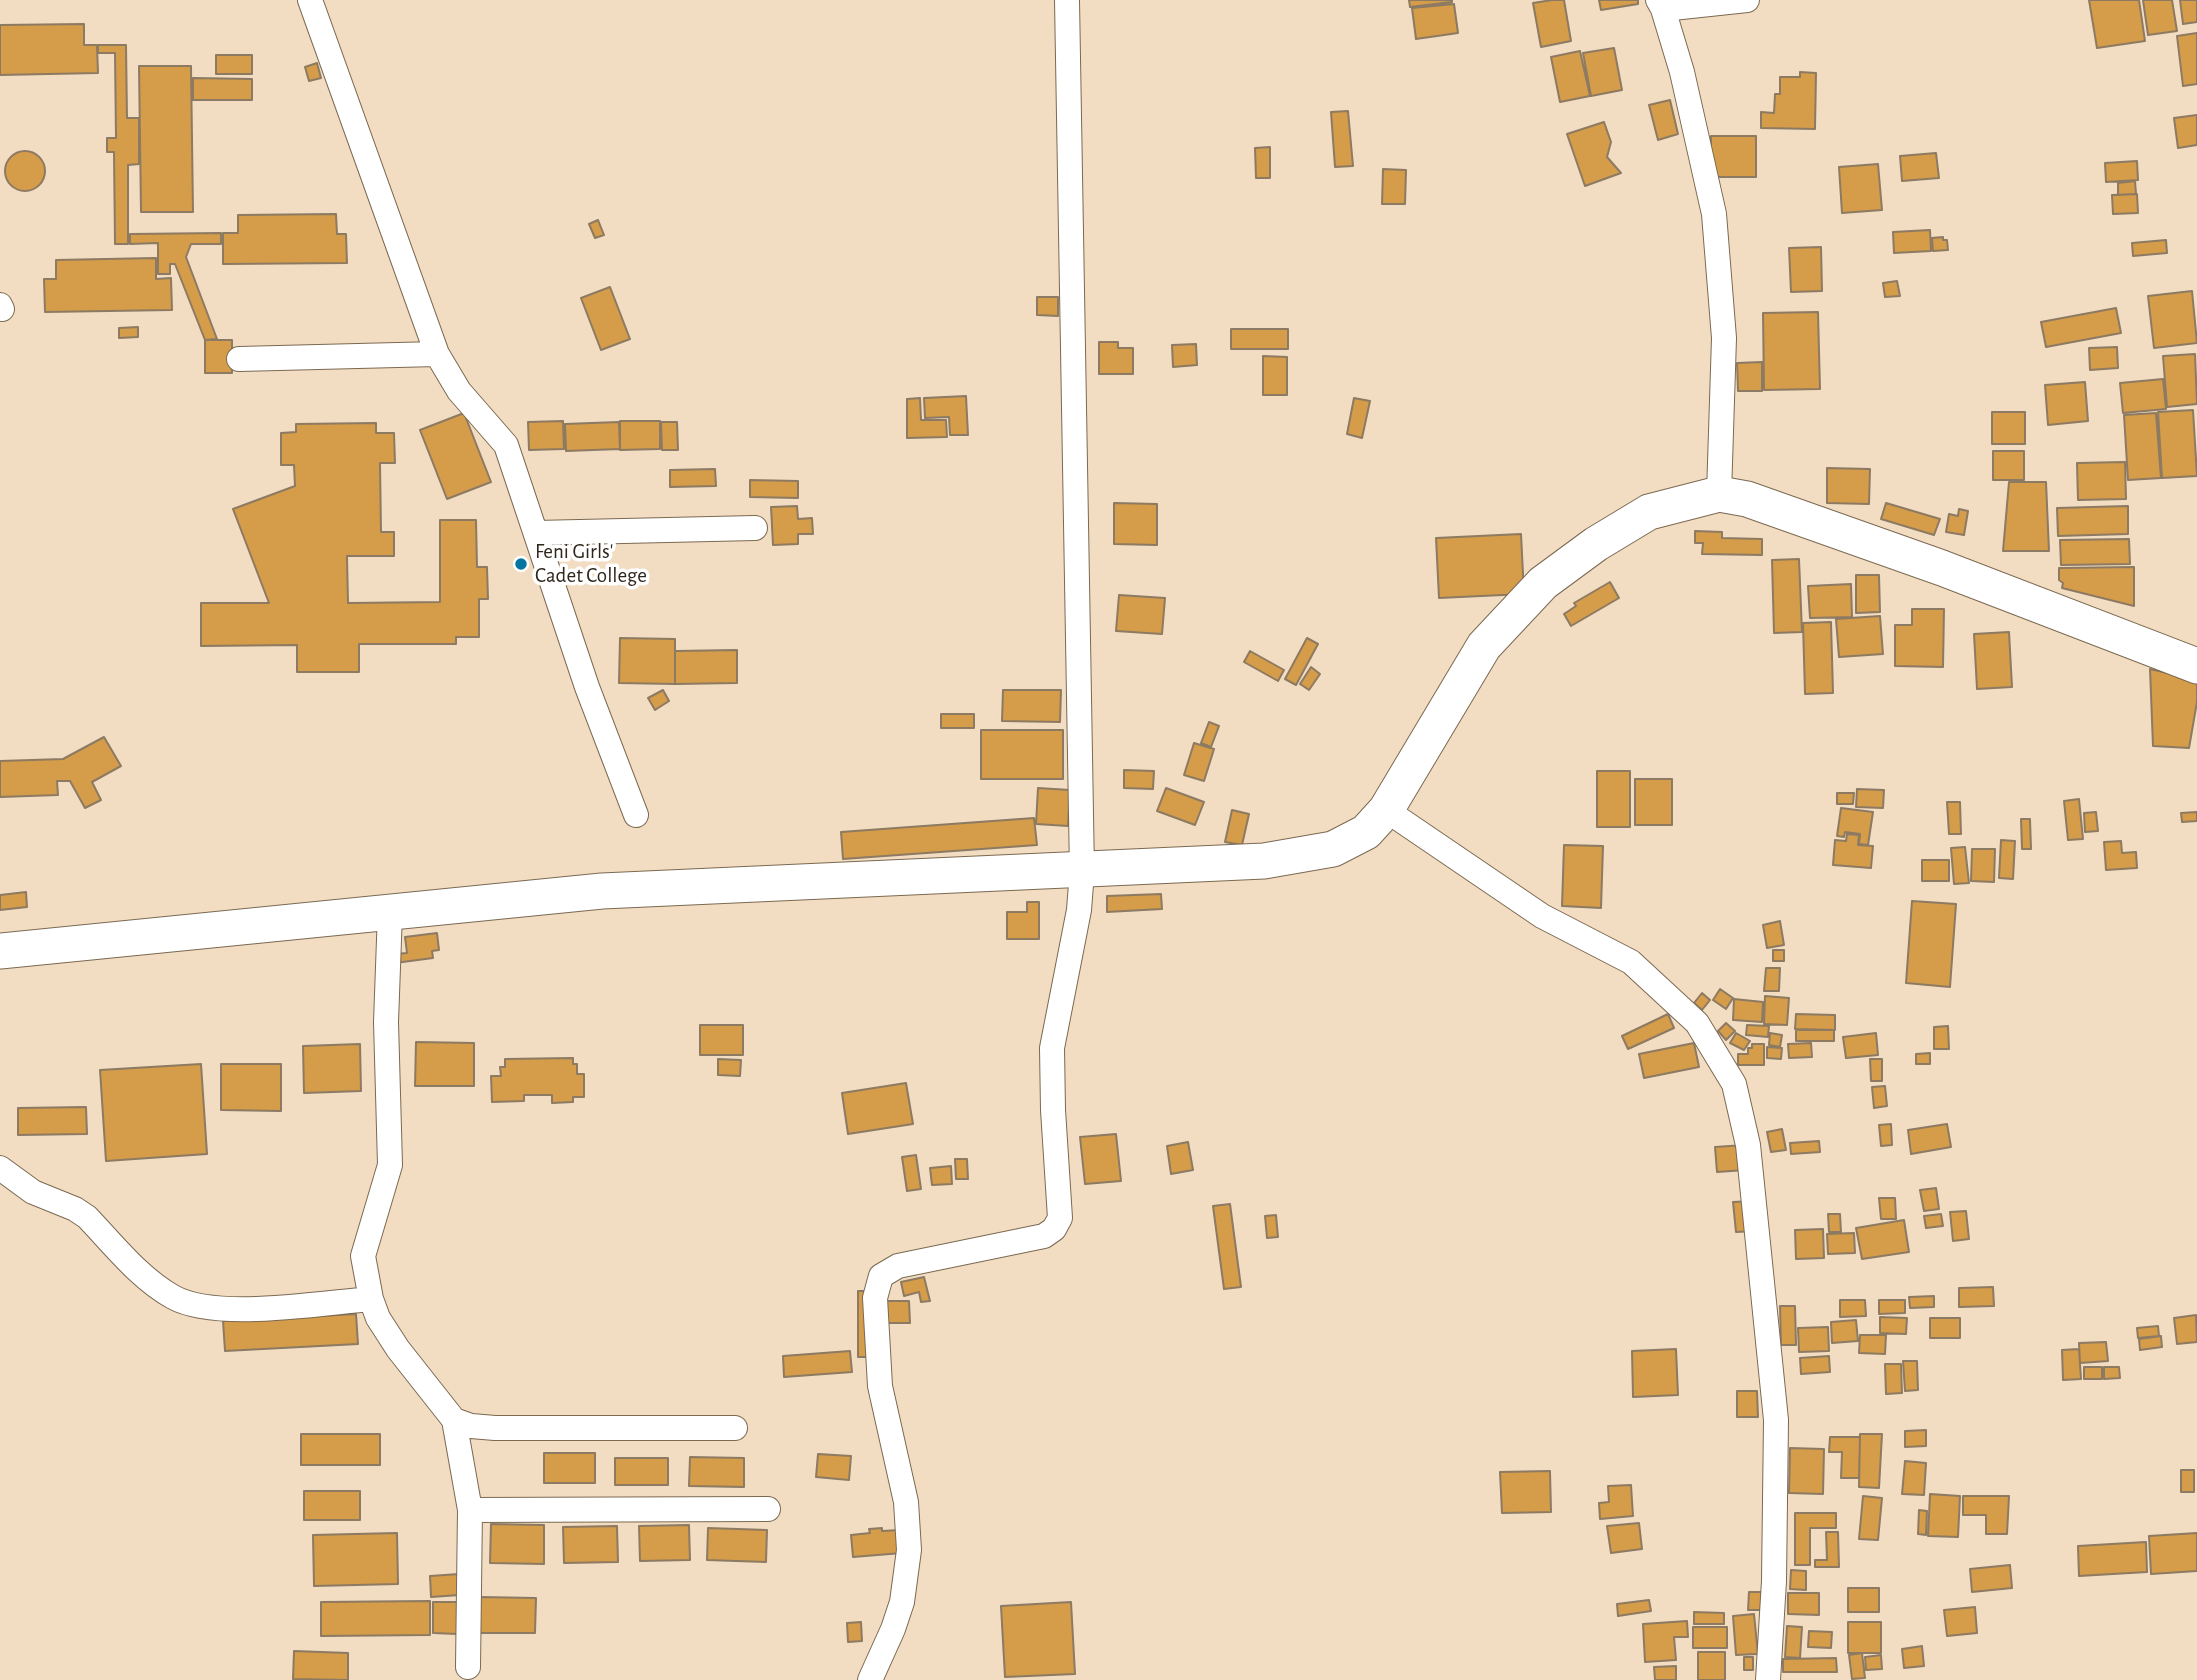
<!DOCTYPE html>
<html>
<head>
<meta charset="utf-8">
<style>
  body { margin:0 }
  canvas { display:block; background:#f2ddc3 }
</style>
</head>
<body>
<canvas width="2197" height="1680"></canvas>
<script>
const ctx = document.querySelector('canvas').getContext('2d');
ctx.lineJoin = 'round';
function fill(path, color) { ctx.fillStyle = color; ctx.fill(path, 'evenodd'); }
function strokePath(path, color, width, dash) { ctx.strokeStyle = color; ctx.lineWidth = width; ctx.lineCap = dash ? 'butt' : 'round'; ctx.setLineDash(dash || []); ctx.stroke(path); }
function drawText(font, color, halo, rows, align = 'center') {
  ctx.font = font + ' "Alegreya Sans",sans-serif'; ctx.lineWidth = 7; ctx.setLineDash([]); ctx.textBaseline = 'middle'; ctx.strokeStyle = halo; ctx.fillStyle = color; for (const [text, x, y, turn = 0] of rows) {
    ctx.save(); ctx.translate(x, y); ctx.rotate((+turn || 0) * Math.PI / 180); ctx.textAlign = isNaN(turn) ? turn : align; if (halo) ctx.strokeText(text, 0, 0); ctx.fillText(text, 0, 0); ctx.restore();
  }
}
const building = new Path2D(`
  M1409,0h43v2l-42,5z
  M1552,0h12l7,41 -30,6 -8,-44z
  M1599,0h39v4l-37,6z
  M2089,0h50l6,41 -48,7z
  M2143,0h29l5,31 -29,4z
  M2180,0h17v22l-14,2z
  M1454,4l4,29 -42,6 -4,-31z
  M84,24v21h13l1,28 -98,2v-50z
  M2197,33v51l-14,2 -6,-50z
  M98,45h28l1,73h12v46l-11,1v79h-13l-1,-92h-7v-14h9l-1,-85h-17z
  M1614,48l8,42 -31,6 -8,-43z
  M1580,51l10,45 -30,6 -9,-45z
  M216,55h36v19h-36z
  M317,63l4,15 -12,3 -4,-14z
  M139,66h52l2,146h-52z
  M1800,72l16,1 -1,56 -54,-1v-16l13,1 1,-19h5v-17h20z
  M193,78l59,1v21h-59z
  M1670,100l8,34 -20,6 -9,-35z
  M1348,111l5,55 -18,1 -4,-55z
  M2197,115v30l-19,3 -4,-30z
  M1604,122l7,20 -4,15 14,16 -36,13 -18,-52z
  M1711,136h45v41h-45z
  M1270,147v31h-14l-1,-30z
  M5 171a20 20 0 1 1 40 0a20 20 0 1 1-40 0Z
  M1936,153l3,25 -37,3 -2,-25z
  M2137,161l1,19 -32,2 -1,-19z
  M1878,164l4,46 -40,3 -3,-46z
  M1383,169l23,1 -1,34h-23z
  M2135,181l1,13 -18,1v-12z
  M2137,194l1,19 -25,1 -1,-19z
  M336,214l1,20h9l1,29 -124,1v-31h15v-18z
  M598,220l6,15 -9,3 -6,-14z
  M1930,230l1,21 -37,2 -1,-21z
  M221,233v11h-30l-5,13 31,82 -12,1 -30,-76h-5v10h-12v-31l-28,1v-10z
  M1943,237v3h4l1,10 -15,1 -1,-13z
  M2166,240l1,13 -34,3 -1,-13z
  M1821,247l1,44 -31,1 -2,-44z
  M156,258v21l15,-1 1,32 -127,2 -1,-33h12v-19z
  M1897,281l3,15 -15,1 -2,-14z
  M610,287l20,52 -29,11 -20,-52z
  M2192,291l5,52 -43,5 -6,-52z
  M1037,297h21v19l-21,-1z
  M2116,308l5,25 -75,14 -5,-25z
  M1818,312l2,77 -56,1 -1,-77z
  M138,327v10l-19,1v-10z
  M1231,329h57v20h-57z
  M205,340h27v33h-27z
  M1099,342h19v6h15v26h-34z
  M1196,344l1,21 -24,2 -1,-22z
  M2117,347l1,21 -28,2 -1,-22z
  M2195,354l2,50 -30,3 -4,-51z
  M1263,356l24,1v38h-24z
  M1762,362v29h-24l-1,-28z
  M2163,379l3,30 -43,4 -3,-30z
  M2085,382l3,39 -40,4 -3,-40z
  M966,396l2,39h-18l-1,-18 -24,1 -1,-20z
  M920,398l1,22h25l1,17 -40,1v-39z
  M1354,398l16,3 -8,37 -15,-4z
  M2193,410l4,66 -35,2 -4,-66z
  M1992,412h33v32h-33z
  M464,413l27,69 -44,17 -27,-69z
  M2156,413l5,65 -33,2 -4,-65z
  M563,421l1,28 -35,1 -1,-28z
  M620,421h40v28l-40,1z
  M619,422l1,27 -54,2 -1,-27z
  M661,422h16l1,28h-16z
  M376,423v10h18l1,30h-15l1,69h13v24h-47l1,47 92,-1v-82h36l1,47h10l1,32h-9v38h-23v7h-97v28h-62v-27l-96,1v-43h68l-36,-94 62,-23 -1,-21h-13v-32l15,-1v-8z
  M1993,451h31v29h-31z
  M2125,462l1,37 -48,1 -1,-37z
  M1827,468l43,1 -1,35 -42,-1z
  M715,469l1,17 -46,1v-17z
  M750,480l48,1v17l-48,-1z
  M2009,482h37l3,69h-46z
  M1114,503l43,1v41l-43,-1z
  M1886,503l54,16 -6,16 -53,-16z
  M797,506l1,13 14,-1 1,16h-15v10l-25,1 -2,-38z
  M2128,506v28l-70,2 -1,-28z
  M1959,509l9,2 -4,24 -18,-3 3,-18 9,2z
  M1695,531l27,1v6l40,1v16l-60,-1 1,-11h-8z
  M1521,534l3,60 -85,4 -3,-60z
  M2129,539l1,25 -69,1 -1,-25z
  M1799,559l3,73 -28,1 -2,-73z
  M2134,567v39l-72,-18 1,-5 -4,-3v-12z
  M1856,575h23l1,37 -24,1z
  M1610,582l9,16 -48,28 -7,-12 12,-8 -2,-3z
  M1851,584l1,33 -42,1 -2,-32z
  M1119,595l46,3 -3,36 -46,-3z
  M1912,609h32l-1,58 -48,-1v-41h17z
  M1880,616l3,38 -44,3 -3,-38z
  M1831,622l2,71 -28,1 -2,-71z
  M2009,632l3,55 -35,2 -3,-55z
  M620,638l55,1v45l-56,-1z
  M1307,638l11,6 -22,41 -11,-6z
  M737,650v33l-62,1v-33z
  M1250,651l34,19 -6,11 -34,-19z
  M1311,667l9,7 -11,16 -9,-6z
  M2150,669l47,11v22l-8,46 -36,-2z
  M663,690l6,11 -14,9 -7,-12z
  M1003,690h58l-1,32 -58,-1z
  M941,714h33v14h-33z
  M1209,722l10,4 -8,21 -10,-4z
  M981,730h82v49h-82z
  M104,737l17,29 -29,16 9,18 -16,8 -15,-27h-13l1,14 -58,2v-36l63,-2z
  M1194,743l20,6 -10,32 -20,-6z
  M1124,770l30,1 -1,18 -29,-1z
  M1597,771h33v56h-33z
  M1635,779h37v46h-37z
  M1038,788l32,2 -2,36 -32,-2z
  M1166,788l38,14 -9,23 -38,-14z
  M1857,789l27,1 -1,18 -27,-1z
  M1837,793h17l-1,11h-16z
  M2079,799l4,40 -15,1 -4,-39z
  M1947,802h13l1,32h-12z
  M1841,808l32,4 -5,33 -9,-1 1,-10 -15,-2 -1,5 -7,-1z
  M1232,810l17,4 -7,31 -17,-3z
  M2096,812l2,19 -13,1 -1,-19z
  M2197,812v9l-15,1 -1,-9z
  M1034,818l3,27 -194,14 -2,-27z
  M2021,819h9l1,30h-9z
  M1847,834l12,1 -1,10 15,1 -2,22 -38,-3 2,-25 11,1z
  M2001,840l14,1 -2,38 -14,-1z
  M2121,841l1,12 14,-1 1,16 -31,2 -2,-28z
  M1564,845l39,1 -2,62 -39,-2z
  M1965,847l4,36 -15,1 -3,-36z
  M1972,849h23l-1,33 -23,-1z
  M1922,860h27v21h-27z
  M26,892l1,15 -27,3v-15z
  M1161,894l1,15 -55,3v-16z
  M1912,901l44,3 -6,83 -44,-4z
  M1027,902h12v37h-32v-27h20z
  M1780,921l4,24 -17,3 -4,-23z
  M437,933l2,17 -7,1 1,7 -38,5 -1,-9 13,-1 -2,-16z
  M1773,950h11v11h-11z
  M1766,968h14l-1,23h-15z
  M1720,989l13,9 -7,11 -13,-9z
  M1702,993l8,7 -8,10 -8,-7z
  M1765,996l24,2 -2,27 -23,-1z
  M1734,999l29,3 -1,20 -29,-2z
  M1668,1014l6,14 -46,21 -6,-13z
  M1796,1014l39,1v15l-40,-1z
  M1726,1023l9,8 -9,9 -8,-9z
  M700,1025h43v30h-43z
  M1747,1025l22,1 -1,11 -22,-2z
  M1948,1026l1,23h-15v-22z
  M1796,1030h38v11h-38z
  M1736,1033l14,8 -6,9 -14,-7z
  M1770,1033l12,2 -2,12 -11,-2z
  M1876,1033l2,22 -32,3 -3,-21z
  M416,1042l58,1v43h-59z
  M1694,1043l5,24 -55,11 -5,-24z
  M1811,1043l1,14 -23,1 -1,-14z
  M360,1044l1,47 -57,2 -1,-47z
  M1752,1044h12v21h-26v-11h10v-6h4z
  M1767,1047l15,1 -1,11 -14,-1z
  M1930,1053v11h-14v-10z
  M573,1058v6h4v10h7v23h-11v5l-21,1v-8h-28v6l-32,1 -1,-26h10l-1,-9h5v-8z
  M718,1059l23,1 -1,16 -22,-1z
  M1870,1059h12v22h-11z
  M201,1064l6,90 -101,7 -6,-91z
  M221,1064h60v47l-60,-1z
  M906,1083l7,41 -65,10 -6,-41z
  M1885,1086l2,20 -13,2 -2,-21z
  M86,1107l1,27 -69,1v-27z
  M1891,1124l1,21 -11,1 -2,-21z
  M1947,1124l4,23 -40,7 -3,-24z
  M1782,1129l4,21 -15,2 -4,-20z
  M1116,1134l5,47 -36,3 -5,-47z
  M1819,1141l1,11 -29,2 -1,-11z
  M1188,1142l5,28 -22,4 -4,-28z
  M1744,1145l2,25 -29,2 -2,-25z
  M916,1155l5,34 -14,2 -5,-34z
  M955,1159h12l1,20h-12z
  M951,1166l1,18 -20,1 -2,-17z
  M1936,1188l3,21 -15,2 -4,-21z
  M1879,1198h16l1,21h-15z
  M1753,1201l2,30 -19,1 -3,-30z
  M1230,1204l11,83 -17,2 -11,-83z
  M1966,1211l3,28 -16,2 -3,-29z
  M1828,1214h12l1,18h-12z
  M1941,1214l2,12 -17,2 -2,-12z
  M1276,1215l2,22 -11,1 -2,-22z
  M1904,1220l5,32 -47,7 -6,-31z
  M1823,1229l1,29 -28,1 -1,-29z
  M1854,1233l1,20 -27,1 -1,-20z
  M924,1277l6,24 -9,1 -2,-10 -15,4 -3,-14z
  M1993,1287l1,19 -35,1v-19z
  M858,1291h14l1,66h-15z
  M1934,1296v11l-24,1 -1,-11z
  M1840,1300h25l1,16 -26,1z
  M1879,1300h26v13l-26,1z
  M887,1301h22l1,22h-23z
  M1780,1306h15l1,39h-15z
  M356,1314l2,30 -133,7 -2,-30z
  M2196,1315l1,27 -20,2 -3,-26z
  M1880,1317l27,1 -1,16 -26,-1z
  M1930,1318h30v20h-30z
  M1856,1320l2,21 -26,2 -1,-21z
  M2158,1326l1,10 -21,2 -1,-10z
  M1828,1327l1,24 -30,1 -1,-24z
  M1860,1335h26l-1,19 -26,-1z
  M2161,1336l1,11 -22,3 -1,-11z
  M2106,1342l2,19 -28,2 -1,-20z
  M1676,1349l2,46 -45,2 -1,-46z
  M2079,1349l2,30 -18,1 -1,-30z
  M850,1351l2,21 -68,5 -1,-21z
  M1829,1356l1,16 -29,2 -1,-16z
  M1903,1361h14l1,29 -13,1z
  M1885,1364h16l1,29 -16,1z
  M2084,1367h18v12h-18z
  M2104,1367h15l1,11 -16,1z
  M1737,1391h20l1,26h-21z
  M1926,1430v16l-21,1v-16z
  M301,1434h79v31h-79z
  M1860,1434h22l-3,54 -20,-1z
  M1830,1437h30l-1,41h-18l1,-26h-13z
  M1790,1448l34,1 -1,45 -34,-1z
  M544,1453h51v30h-51z
  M818,1454l33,2 -2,24 -33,-3z
  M690,1457l54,1v29l-55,-1z
  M615,1458h53v27h-53z
  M1905,1461l21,2 -2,32 -22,-1z
  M2181,1470h13v22h-13z
  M1550,1471l1,41 -49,1 -2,-41z
  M1631,1485l2,31 -33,3 -1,-16 10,-1 -1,-16z
  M304,1491h56v29h-56z
  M1930,1494l30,2 -2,41 -30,-1z
  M1863,1496l19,2 -4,42 -19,-1z
  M1963,1496h46l-2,38h-21v-19h-23z
  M1919,1510l8,1 -1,24 -8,-1z
  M1795,1513h41v15h-26v37h-15z
  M1639,1523l3,26 -31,4 -4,-27z
  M491,1524l53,1v39l-54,-1z
  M689,1525l1,35 -50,1 -1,-35z
  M617,1526l1,36 -54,1 -1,-36z
  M708,1528l59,2 -1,32 -59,-2z
  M882,1528v3l18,-1 2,23 -49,4 -2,-22 19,-2 -1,-4z
  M1826,1532h12l1,35h-24v-7h12z
  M397,1533l1,51 -84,2 -1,-51z
  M2197,1533v38l-46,3 -2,-38z
  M2146,1542l1,30 -68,4 -1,-30z
  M2010,1565l2,23 -40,4 -2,-23z
  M1791,1570l15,1v19l-16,-1z
  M459,1574l1,21 -29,2 -1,-21z
  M1848,1588h31v24h-31z
  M1749,1592h16v18h-17z
  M1788,1593h31v22l-31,-1z
  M480,1597l56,1 -1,35h-56z
  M1649,1600l2,11 -33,5 -1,-12z
  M430,1601v34l-109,1v-34z
  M433,1602h24v32l-24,-1z
  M1071,1602l4,72 -70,3 -4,-71z
  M1975,1607l2,26 -30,3 -3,-26z
  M1694,1612l30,1v11h-30z
  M1754,1614l4,40 -22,1 -3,-39z
  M1687,1621l1,16h-14l2,23 -31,2 -2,-38z
  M861,1622l1,19 -14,1 -1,-19z
  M1848,1622h33v31h-33z
  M1787,1626l15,1 -2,31 -15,-1z
  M1693,1627h34v21h-34z
  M1809,1631l23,1 -1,16 -23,-1z
  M1922,1646l2,20 -20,2 -2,-19z
  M294,1651l54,2v27l-55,-1z
  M1698,1652h27v28h-27z
  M1862,1653l3,25 -13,1 -3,-24z
  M1881,1655l1,14 -16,1 -1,-13z
  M1744,1657h9v13h-9z
  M1836,1658l1,14h-54v-13z
  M1676,1666v14h-21l-1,-13z`);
fill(building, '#d59c49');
strokePath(building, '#8d7a62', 2);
const street = new Path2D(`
  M310,0l127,354 22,37 47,54 81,242 49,128
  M1658,0l5,9 19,63 32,142 10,124 -5,156
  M1663,9l84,-9
  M0,305l2,4
  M239,359l198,-5
  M536,533l219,-5
  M1386,810l156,106 89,46 66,61 37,61 14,61 28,275 -2,161 -6,99
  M390,912l-4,110 4,143 -27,91 8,43 7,19 20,31 56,71 17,6 24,2h240
  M0,1168l33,24 42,17 12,8c26,27 52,61 86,80 43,24 148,6 198,2
  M454,1420l16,90 -2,157
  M470,1510l298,-1
  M870,1680l23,-51 9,-27 7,-52 -3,-48 -26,-116 -5,-88 6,-22 17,-10 146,-30 10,-7 6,-11 -7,-108 -1,-62 27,-138 3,-39 -15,-871`);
const secondary = new Path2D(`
  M0,951l602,-60 662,-30 69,-12 33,-17 20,-22 98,-164 59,-63 53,-39 53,-32 70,-18 28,5 195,69 255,98`);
strokePath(street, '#7b6951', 26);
strokePath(secondary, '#7b6951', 37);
strokePath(street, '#fff', 24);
strokePath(secondary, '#fff', 35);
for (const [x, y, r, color] of [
  [521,564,7,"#0576a0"]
]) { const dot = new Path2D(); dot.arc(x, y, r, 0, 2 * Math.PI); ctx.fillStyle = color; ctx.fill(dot); strokePath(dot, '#fff', 2.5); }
drawText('21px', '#2e261c', '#fff', [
  ["Feni Girls'",535,552],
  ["Cadet College",535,576]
], 'left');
</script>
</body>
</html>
